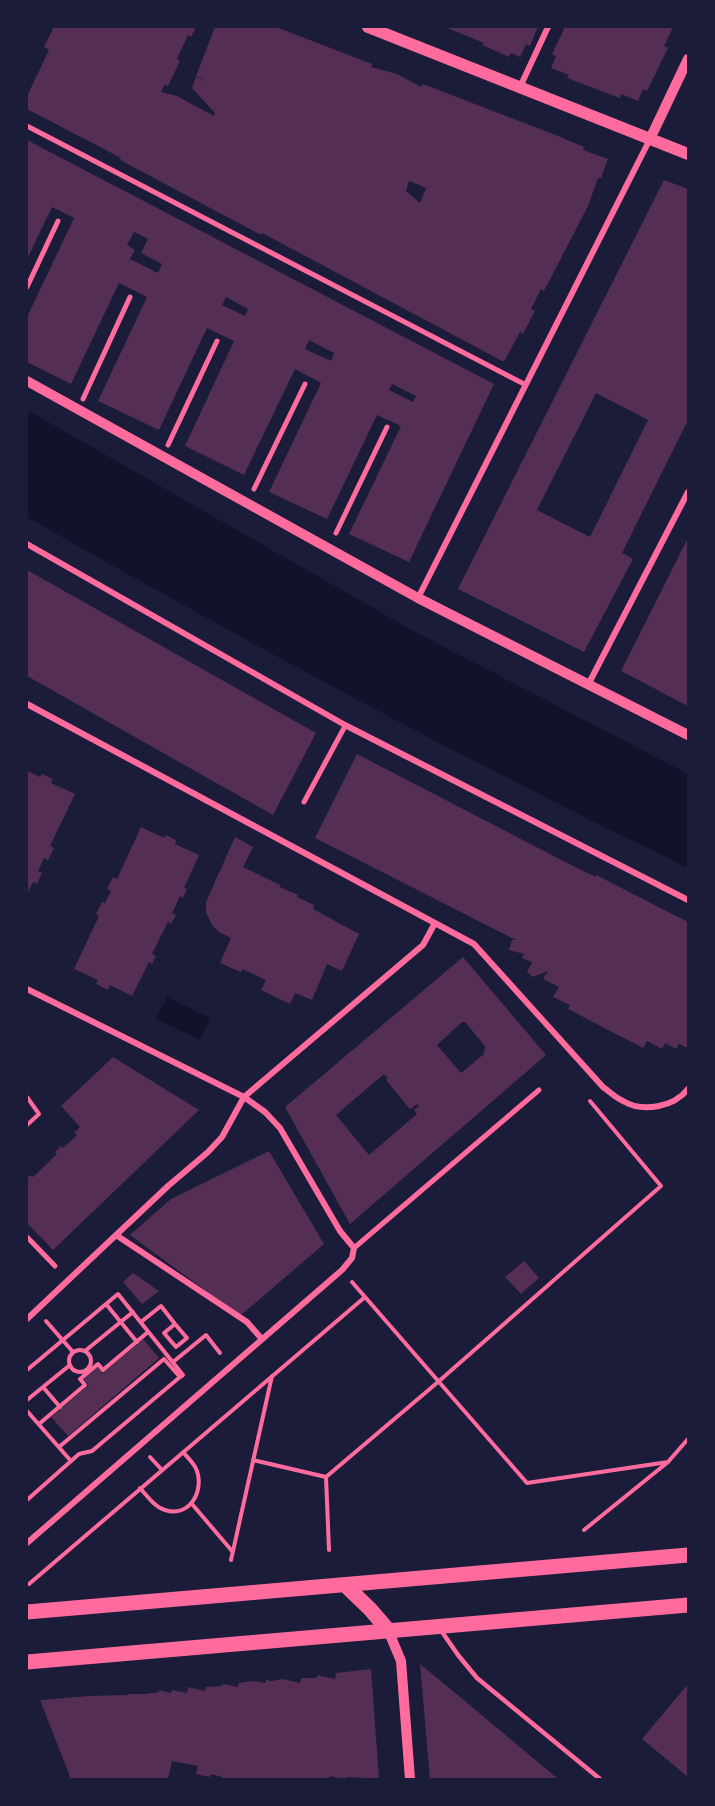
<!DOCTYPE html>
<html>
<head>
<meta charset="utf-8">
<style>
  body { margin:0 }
  #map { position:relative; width:715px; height:1806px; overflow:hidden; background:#1b1b3a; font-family:Manrope,sans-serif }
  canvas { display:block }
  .frame { position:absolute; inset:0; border:28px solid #1b1b3a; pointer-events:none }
</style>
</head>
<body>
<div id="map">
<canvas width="715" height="1806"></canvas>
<div class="frame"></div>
</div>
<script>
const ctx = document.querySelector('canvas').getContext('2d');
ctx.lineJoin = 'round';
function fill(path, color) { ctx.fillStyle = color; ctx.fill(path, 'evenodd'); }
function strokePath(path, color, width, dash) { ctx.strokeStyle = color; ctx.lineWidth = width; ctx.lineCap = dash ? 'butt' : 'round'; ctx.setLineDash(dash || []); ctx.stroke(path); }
fill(new Path2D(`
  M27,410l390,223 271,141v94c-225,-109 -444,-227 -661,-351z
  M167,997l43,21 -10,22 -44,-21z`), '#12122b');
fill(new Path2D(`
  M54,27h142l-5,10 -3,-2 -11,24 3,2 -12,25 -3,-2 -4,8 16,4 37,20 1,-3 -23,-25 4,-11 14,5 -14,-6 19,-49h61l96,37 -1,3 26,7 24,13 2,-3 135,52 26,11 -1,3 25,9 -7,19h-3l-10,28 -44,85 -3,-2 -10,20 4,2 -12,23 -3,-2 -16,30 -242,-129 -1,2 -141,-75 1,-2 -94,-49v-13l22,-46 -5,-3zM409,181l17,7 -6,15 -14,-12z
  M445,27h93l-8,19 -4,-2 -6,13 -9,-4 -2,4 -27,-12 2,-2 5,2z
  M565,27h108l-9,19 4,2 -21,43 -4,-2 -5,12 -17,-7 -1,4 -53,-20 2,-3 -18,-7 5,-12 -4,-2z
  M27,140l467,244 -85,178 -60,-28 52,-108 -24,-11 -50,104 -58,-27 52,-109 -26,-14 -51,106 -59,-29 49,-105 -27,-13 -48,102 -61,-29 49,-104 -28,-14 -48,101 -44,-22v-45l47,-99 -22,-11 -25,52zM134,232l14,7 -7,14 21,11 -4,9 -28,-14 5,-9 -8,-5zM226,297l22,12 -3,7 -23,-11zM309,340l25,13 -3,8 -26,-12zM392,384l24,12 -3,6 -24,-12z
  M664,180l24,9v231l-66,133 11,6 -49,93 -126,-63zM596,393l52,27 -58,117 -53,-27z
  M688,538v168l-67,-35z
  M27,570l289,163 -43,82 -246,-139z
  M357,754l214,111 25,12v-2l92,47v126l-9,-4 -3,5 -11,-6 -3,6 -15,-8 -4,7 -75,-39 2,-4 -17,-8 6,-10 -16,-8 5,-8 -15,6 -6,-5 5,-10 -10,-4 2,-4 -15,-4 3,-10h4l-201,-102z
  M27,771l13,6 2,-3 11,5 -2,4 24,11 -25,52 4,2 -6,12 -4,-2 -6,13 4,2 -5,11 -4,-2 -6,12z
  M141,827l23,11 2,-3 10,5 -1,4 24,11 -15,33 3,1 -4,9 -3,-2 -8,17 4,2 -5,9 -3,-2 -16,32 4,2 -4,8 -3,-2 -17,34 -22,-11 -2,5 -12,-6 2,-4 -24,-11 25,-53 -3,-2 6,-12 3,1 6,-12 -4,-2 6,-12 4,2z
  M235,837l18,10 -10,20 37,18v2l18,8 -1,2 17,8 -1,4 46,25 -17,37 -15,-7 -15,36 -17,-7 -5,11 -29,-14 5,-10 -24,-11 -1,3 -21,-9 11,-25 -12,-6 -7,-7 -6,-13v-10z
  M463,957l83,98 -196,169 -65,-117zM462,1022h3l20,24 -1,8 -23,19 -24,-28zM384,1074l4,4 -2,2 24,29 7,-5 2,2 -5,4 3,4 -48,41 -33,-40z
  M113,1057l86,53 -146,140 -26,-27v-45l3,-3 3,2 24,-23 -2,-2 6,-6 2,2 14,-13 -3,-2 6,-6 -19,-21z
  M269,1151l55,93 -84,72 -110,-81 41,-36z
  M524,1261l15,17 -18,16 -16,-17z
  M133,1273l26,18 -17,13 -19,-22z
  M143,1339l16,19 -91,78 -17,-19 38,-32 -6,-6 14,-13 6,7z
  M420,1664l33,27 105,88h-128z
  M371,1669l8,110 -32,-2 -1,2h-3l-13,-3 -1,3h-107v-2l-11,-3 -1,3 -14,-3 2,-8 -26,-5 -4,18h-97l-31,-79 49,-4 39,-1v-1h17l14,-2v-2l12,3 1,-3 15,3 1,-6 17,4 1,-4 16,-1 1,-2 15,3 1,-4 15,-2 11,2 1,-3 6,1 11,-2 17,4 1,-5h16v-3l18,4 1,-6z
  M688,1684v93l-46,-38z`), '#542f53');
strokePath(new Path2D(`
  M27,1097l12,17 -12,11
  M352,1282l175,201 141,-21
  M106,1304l31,38
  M46,1321l27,31
  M141,1322l20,-16 14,18
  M175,1324l12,14 -11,9 -12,-14z
  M69 1361a11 11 0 1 1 22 0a11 11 0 1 1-22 0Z
  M85,1351l48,-39
  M173,1362l33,-27 14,18
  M27,1370l91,-76 65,81 -3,2 -16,-18 -105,88
  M43,1387l17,20
  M27,1400l43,-35
  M27,1411l44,50
  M39,1424l46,-39 -5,-6 18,-15 5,6 45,-38
  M150,1457l12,13
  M253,1460l73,17
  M326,1477l112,-95 223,-196 -71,-85
  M326,1477l3,73
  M140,1488c7,8 15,19 25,22 24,8 39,-18 32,-39 -2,-7 -9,-13 -14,-19
  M27,1500l52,-46 13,-3 88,-74
  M192,1504l40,47
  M584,1530l84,-68 20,-23
  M231,1560l41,-184
  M29,1584l336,-287`), '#ff6b9d', 4);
strokePath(new Path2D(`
  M440,1629l18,26 19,23 123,101`), '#ff6b9d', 4.5);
strokePath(new Path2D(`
  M27,126l497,258
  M27,287l31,-66
  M83,399l47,-102
  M168,445l49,-104
  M254,489l51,-105
  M336,533l51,-106
  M304,802l40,-74
  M27,1237l28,29
  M354,1248l185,-158`), '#ff6b9d', 5);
strokePath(new Path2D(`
  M520,87l28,-60
  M27,544l318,181 343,175
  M418,598l232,-459
  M588,685l100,-193
  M27,704l447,240 129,143c7,5 13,11 20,14 20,12 51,6 65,-12
  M27,989l217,108 21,15 15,16 60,103 14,17 -2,10 -10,12 -315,273
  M116,1235l131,87 14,16
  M27,1319l141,-133 40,-34 14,-15 22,-40 179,-152 12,-22`), '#ff6b9d', 6);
strokePath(new Path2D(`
  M650,139l38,-80
  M27,381l391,217 270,137
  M388,1630l13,31 9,118`), '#ff6b9d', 10);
strokePath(new Path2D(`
  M368,27l320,127`), '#ff6b9d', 12);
strokePath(new Path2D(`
  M345,1585l25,24 18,21
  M27,1612l661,-57
  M27,1662l661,-57`), '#ff6b9d', 15);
</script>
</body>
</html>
